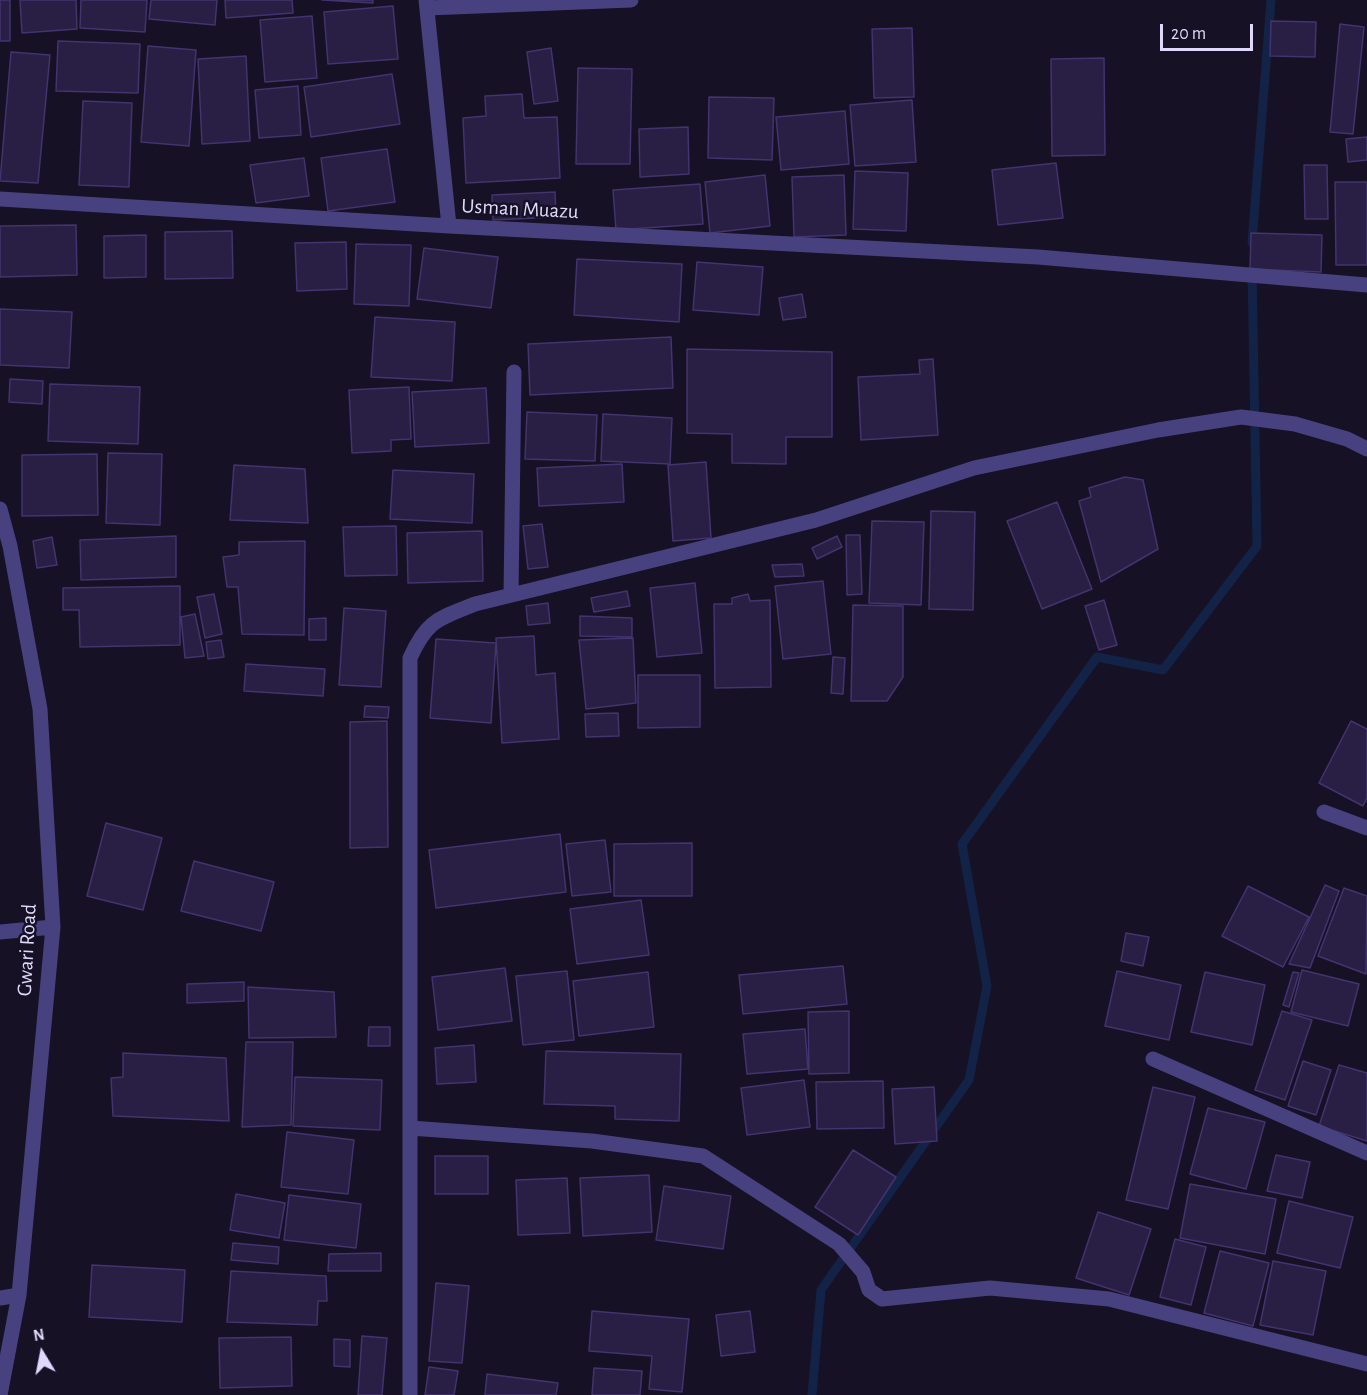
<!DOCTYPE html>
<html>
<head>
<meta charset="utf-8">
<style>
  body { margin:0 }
  #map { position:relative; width:1367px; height:1395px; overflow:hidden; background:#161125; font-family:"Alegreya Sans",sans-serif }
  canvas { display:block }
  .north { position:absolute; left:12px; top:1323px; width:60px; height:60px; -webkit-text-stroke:4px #161125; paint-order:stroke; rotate:350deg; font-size:16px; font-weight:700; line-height:24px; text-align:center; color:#dfd9fb }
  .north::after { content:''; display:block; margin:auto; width:21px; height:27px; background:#dfd9fb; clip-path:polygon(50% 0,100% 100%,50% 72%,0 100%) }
  .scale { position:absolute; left:1160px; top:24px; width:93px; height:27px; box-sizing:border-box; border:3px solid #dfd9fb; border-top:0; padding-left:8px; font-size:18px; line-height:21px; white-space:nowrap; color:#dfd9fb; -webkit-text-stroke:4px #161125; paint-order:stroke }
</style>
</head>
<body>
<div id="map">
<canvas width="1367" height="1395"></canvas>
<div class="north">N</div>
<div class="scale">20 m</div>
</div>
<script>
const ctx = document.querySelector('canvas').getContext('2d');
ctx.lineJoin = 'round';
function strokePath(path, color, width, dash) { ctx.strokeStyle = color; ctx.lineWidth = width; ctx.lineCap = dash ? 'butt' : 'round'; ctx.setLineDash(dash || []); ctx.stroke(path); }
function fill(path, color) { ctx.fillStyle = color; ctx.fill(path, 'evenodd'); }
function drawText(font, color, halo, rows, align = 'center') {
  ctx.font = font + ' "Alegreya Sans",sans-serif'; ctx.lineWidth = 5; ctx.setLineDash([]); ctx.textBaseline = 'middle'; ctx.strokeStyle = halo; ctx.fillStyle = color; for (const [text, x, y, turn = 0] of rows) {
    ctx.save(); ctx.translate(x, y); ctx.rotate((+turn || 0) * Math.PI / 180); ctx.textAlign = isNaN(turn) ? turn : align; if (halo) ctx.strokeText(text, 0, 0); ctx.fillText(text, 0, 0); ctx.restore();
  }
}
strokePath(new Path2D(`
  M1252,243l19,-243
  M812,1395l9,-105 148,-210 18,-94 -25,-142 135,-187 66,13 94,-124 -5,-275`), '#132347', 9);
const building = new Path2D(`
  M0,0h10v41h-10z
  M20,0h56l1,29 -55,4z
  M81,0h66l-2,32 -65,-4z
  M151,0h66l-2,25 -66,-6z
  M225,0h67l1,13 -67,5z
  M322,0h51v3z
  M393,6l5,53 -70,5 -4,-52z
  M312,16l5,62 -52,4 -5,-62z
  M1271,21l45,1 -1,35 -45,-1z
  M1340,24l24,3 -11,107 -23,-2z
  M912,28l2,69 -40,1 -2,-69z
  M58,41l82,3 -2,49 -82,-2z
  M148,46l48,4 -7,96 -48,-4z
  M551,48l7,53 -24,3 -7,-52z
  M11,52l39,3 -12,128 -38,-2z
  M246,56l4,85 -48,3 -4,-85z
  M1104,58l1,97 -53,1 -1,-97z
  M578,68l54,1 -2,95h-54z
  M392,74l8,50 -89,13 -7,-50z
  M298,86l3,49 -42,3 -4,-48z
  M522,94l2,24 33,-1 3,61 -94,5 -3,-65 23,-2 -1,-20z
  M709,97l65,1 -2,62 -64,-2z
  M912,100l4,62 -61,4 -5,-61z
  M83,101l49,2 -3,84 -50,-2z
  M845,111l4,53 -68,6 -5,-53z
  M688,127l1,47 -49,3 -1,-48z
  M1367,137v23l-19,2 -2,-23z
  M387,149l8,53 -67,9 -7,-53z
  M304,158l5,38 -53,7 -6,-38z
  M1056,163l7,55 -65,7 -6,-55z
  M1304,165h23l1,54h-23z
  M855,171l53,2 -2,58 -53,-2z
  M765,175l5,51 -60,7 -5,-51z
  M844,175l2,60 -52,2 -2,-60z
  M1335,182h32v83h-31z
  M700,184l3,40 -87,6 -3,-40z
  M555,192l1,25 -63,3 -1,-25z
  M76,225l1,50 -77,2v-51z
  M232,231l1,47 -68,1v-47z
  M1251,233l71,2 -1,37 -71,-3z
  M146,235v42l-42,1v-42z
  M346,242l1,47 -50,2 -2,-48z
  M356,244l55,1 -2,61 -55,-2z
  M424,248l74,9 -7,51 -74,-9z
  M577,259l105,5 -3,58 -105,-7z
  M697,262l66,5 -4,48 -66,-5z
  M802,294l4,23 -23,3 -4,-22z
  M0,309l72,3 -3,56 -69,-3z
  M375,317l80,5 -3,59 -81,-4z
  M671,337l2,51 -143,7 -2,-51z
  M687,349l145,3v85h-46v27l-54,-1v-29l-45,-1z
  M933,359l5,76 -77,5 -3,-63 62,-3 -1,-14z
  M10,379l33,2 -1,23 -33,-2z
  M50,384l90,3 -2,57 -90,-3z
  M409,387l2,52 -20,1v11l-39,2 -3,-63z
  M486,388l3,55 -74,4 -3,-55z
  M527,412l70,3 -2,46 -70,-2z
  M603,414l69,4 -2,46 -69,-3z
  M108,453l54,1 -2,71 -54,-2z
  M97,454l1,61 -76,1v-61z
  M706,462l5,76 -38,3 -5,-76z
  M622,464l2,38 -85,4 -2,-38z
  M234,465l71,4 3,54 -78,-3z
  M393,470l81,4 -2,49 -82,-4z
  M1125,477l18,3 15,69 -57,33 -22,-81 12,-4 -2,-9z
  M1057,502l35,87 -50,20 -35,-88z
  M931,511l44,1 -2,98 -44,-1z
  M872,521l52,1 -3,83 -52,-2z
  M542,524l6,43 -20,2 -5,-43z
  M396,526l1,49 -52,1 -2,-49z
  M482,531l1,50 -75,2 -1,-50z
  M846,535h14l2,59 -15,1z
  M176,536v41l-95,3 -1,-40z
  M837,536l5,11 -25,12 -5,-11z
  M52,537l5,28 -20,3 -4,-27z
  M305,541l-1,94 -62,-1 -4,-47h-11l-4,-30 16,-2v-13z
  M802,564l2,12 -29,1 -3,-12z
  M823,581l8,73 -48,5 -8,-73z
  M695,583l7,70 -45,4 -7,-69z
  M180,586v59l-100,2 -1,-37h-16v-22z
  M627,591l3,15 -36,6 -3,-14z
  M214,594l8,40 -17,4 -8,-41z
  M748,594l2,7 20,-1 1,87 -56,1 -1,-84h18v-6z
  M1104,600l13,45 -18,5 -14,-44z
  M548,603l2,20 -22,2 -2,-19z
  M853,605l50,1v71l-16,24h-36z
  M344,608l42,3 -5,76 -42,-2z
  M195,614l9,42 -19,2 -4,-41z
  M580,616l52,2v19l-52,-1z
  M326,618v22h-17v-21z
  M534,636l2,39 19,-2 4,66 -57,4 -6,-105z
  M633,638l3,65 -50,6 -7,-69z
  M436,639l60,4 -5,80 -61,-5z
  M221,640l3,17 -16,2 -2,-17z
  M833,657l12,1 -2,36 -12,-1z
  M246,664l79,5 -2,27 -79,-5z
  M638,675h62v52l-62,1z
  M365,706l24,1 -1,11 -24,-1z
  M618,713l1,23 -33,1 -1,-23z
  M387,721l1,126 -38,1v-126z
  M1351,721l16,8v69l-4,8 -44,-23z
  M106,823l56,15 -19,72 -56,-14z
  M560,834l6,58 -130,16 -7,-58z
  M605,840l6,52 -39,4 -6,-52z
  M692,843v53h-78v-52z
  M194,861l80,21 -13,49 -80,-20z
  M1325,885l14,6 -29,77 -21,-4z
  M1248,886l61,31 -26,50 -61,-31z
  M1344,888l23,8 -1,78 -48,-18z
  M641,900l8,55 -72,9 -7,-55z
  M1126,933l23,4 -6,29 -22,-5z
  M843,966l4,38 -104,10 -4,-39z
  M505,968l7,53 -74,9 -6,-53z
  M1302,970l57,14 -11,42 -57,-14z
  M567,971l7,69 -51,5 -7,-69z
  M1117,971l64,14 -12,55 -64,-14z
  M648,972l6,55 -75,9 -6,-55z
  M1205,972l60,13 -13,60 -61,-13z
  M1293,972l6,1 -10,34 -6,-2z
  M244,982v19l-57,2v-19z
  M248,987l86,5 2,45 -87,1z
  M849,1011v62l-40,1 -1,-62z
  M1282,1011l30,9 -27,80 -30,-10z
  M369,1027h21v19h-22z
  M805,1029l3,40 -61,5 -4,-40z
  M246,1042h47l-2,83 -49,2z
  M474,1045l2,37 -39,2 -2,-36z
  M546,1051l135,3 -2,67 -64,-2v-13l-71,-2z
  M123,1053l103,5 3,63 -116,-5 -2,-38 12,-1z
  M1303,1061l28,9 -15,45 -28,-9z
  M1339,1065l28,8v68l-48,-15z
  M295,1077l87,3 -2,50 -87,-4z
  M804,1080l6,47 -63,8 -6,-47z
  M883,1081l1,47 -67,1 -1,-47z
  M934,1087l3,54 -42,3 -3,-55z
  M1153,1087l42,10 -27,112 -42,-9z
  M1208,1108l57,14 -19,67 -56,-15z
  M287,1132l67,8 -6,54 -67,-7z
  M853,1150l43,27 -38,58 -43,-28z
  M1276,1155l34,7 -8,36 -35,-7z
  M435,1156h53v38h-53z
  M649,1175l3,57 -69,4 -3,-58z
  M567,1178l3,55 -52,2 -2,-55z
  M1190,1184l86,15 -11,55 -85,-16z
  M664,1186l67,10 -8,53 -67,-9z
  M236,1194l49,9 -6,35 -49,-8z
  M289,1195l72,9 -5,44 -72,-8z
  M1289,1201l64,16 -13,51 -63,-15z
  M1098,1212l53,17 -22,66 -53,-17z
  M1175,1239l31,8 -15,58 -31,-8z
  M233,1243l46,4 -1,17 -47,-4z
  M1220,1251l49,12 -16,63 -49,-13z
  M381,1253v18h-53l1,-17z
  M1273,1261l53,10 -13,64 -53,-10z
  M92,1265l93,5 -3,52 -93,-5z
  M231,1271l95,5 1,25h-9l-1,24 -90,-3z
  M436,1283l33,3 -7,77 -33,-2z
  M592,1311l97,8 -7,73 -33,-3 3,-33 -63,-5z
  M750,1311l5,41 -34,4 -5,-41z
  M362,1336l25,2 -5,57h-24z
  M291,1337l1,49 -72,2 -1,-50z
  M334,1339l16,1v27l-16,-1z
  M429,1367l29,4 -4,24h-29z
  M594,1368l48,3 -2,24h-48z
  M487,1374l71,9 -2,12h-71z`);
fill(building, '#291f44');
strokePath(building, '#43336e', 1.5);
strokePath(new Path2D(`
  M426,0l23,226
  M427,8l204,-8
  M0,199l449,27 589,31 329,28
  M0,509l10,37 30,163 13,218 -34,368 -19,100
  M511,595l3,-223
  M1324,812l43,16
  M0,932l53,-5
  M1153,1059l214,94
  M410,1128l182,13 111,15 136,88 24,28 6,18 13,9 108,-11 119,11 258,65
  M0,1298l19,-3
  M410,1395v-737c17,-38 28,-39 65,-54l341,-84 158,-52 184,-38 83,-13 54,7 52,15 20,10`), '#48417f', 15);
drawText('21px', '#dfd9fb', '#161125', [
  ["Usman Muazu",520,209,3],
  ["Gwari Road",27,950,-87]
]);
</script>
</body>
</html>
